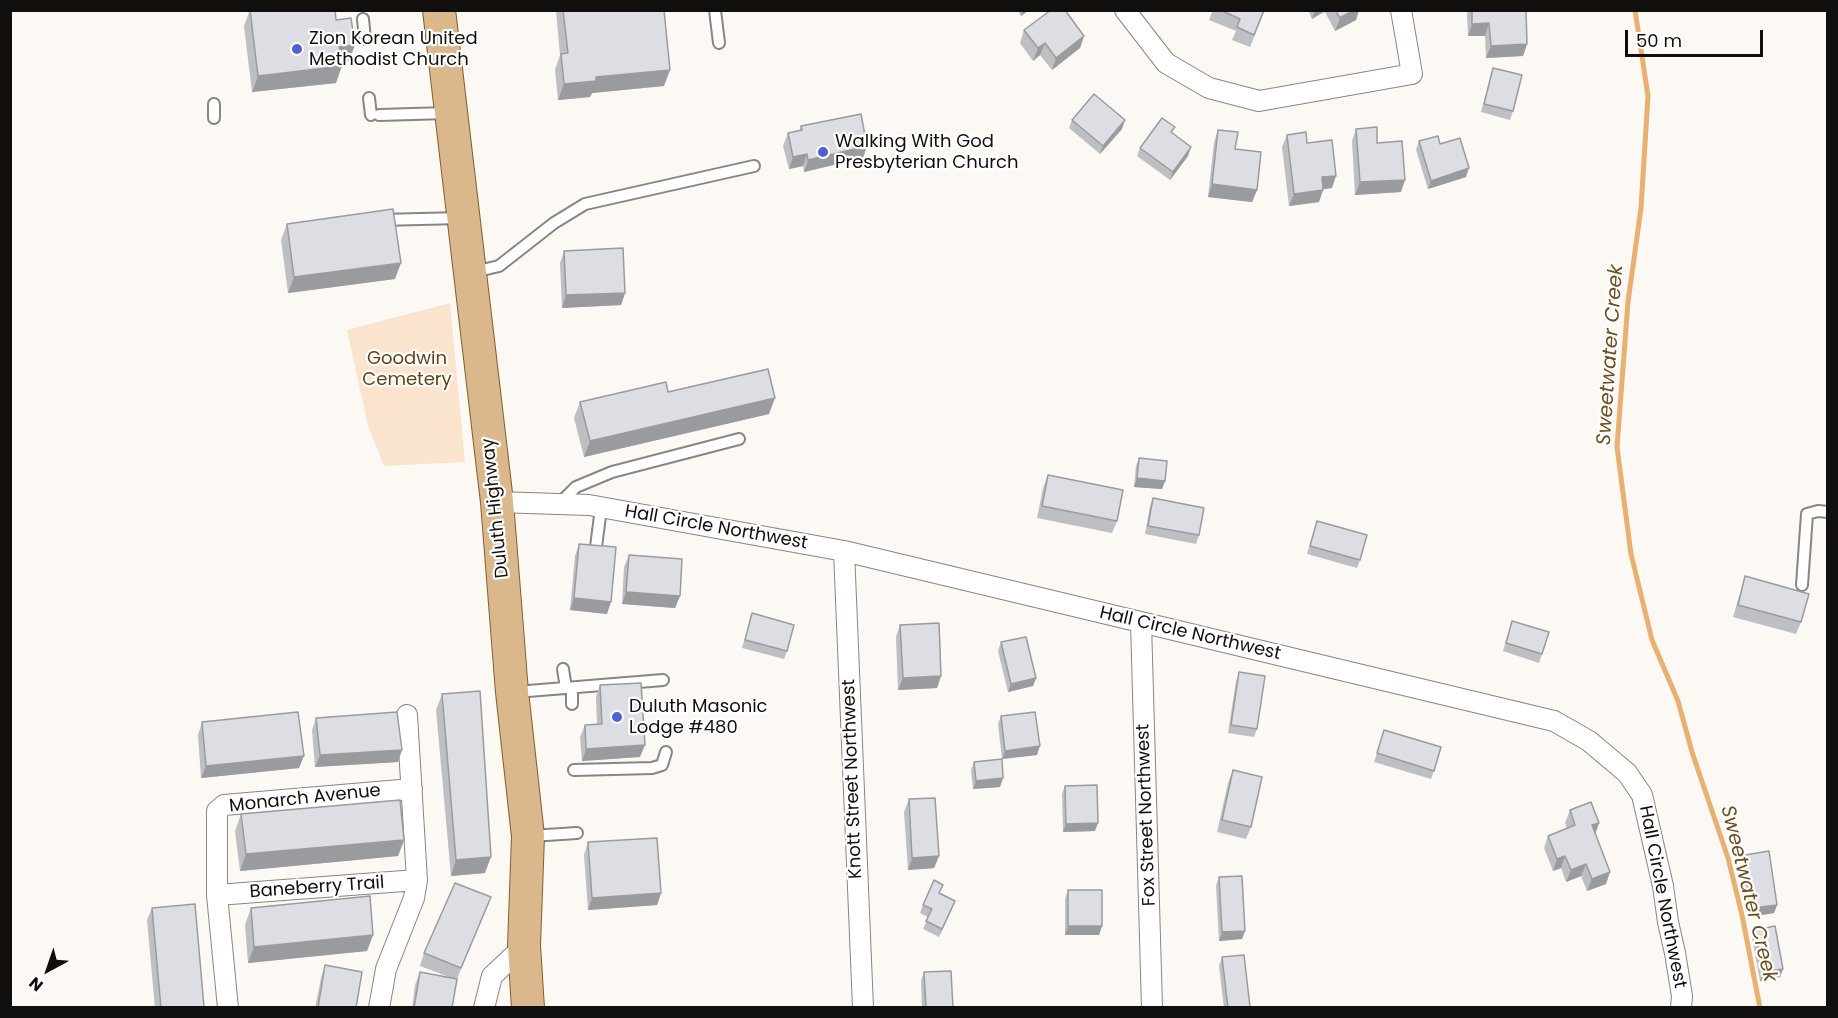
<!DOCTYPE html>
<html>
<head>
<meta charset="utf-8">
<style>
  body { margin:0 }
  #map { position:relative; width:1838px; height:1018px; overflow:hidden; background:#fcf8f3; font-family:Poppins,sans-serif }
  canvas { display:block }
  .frame { position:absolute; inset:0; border:12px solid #100f0d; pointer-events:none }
  .north { position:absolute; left:18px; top:940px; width:60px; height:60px; -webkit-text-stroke:4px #fff; paint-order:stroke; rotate:220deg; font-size:16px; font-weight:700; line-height:24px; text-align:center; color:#100f0d }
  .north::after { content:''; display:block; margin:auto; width:21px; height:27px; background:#100f0d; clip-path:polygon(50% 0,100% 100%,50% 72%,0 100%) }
  .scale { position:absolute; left:1625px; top:30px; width:138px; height:27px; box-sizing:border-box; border:3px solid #100f0d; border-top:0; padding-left:8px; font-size:18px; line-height:21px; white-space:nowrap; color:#100f0d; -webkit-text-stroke:4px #fff; paint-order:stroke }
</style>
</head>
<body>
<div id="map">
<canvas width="1838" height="1018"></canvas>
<div class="frame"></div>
<div class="north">N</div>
<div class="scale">50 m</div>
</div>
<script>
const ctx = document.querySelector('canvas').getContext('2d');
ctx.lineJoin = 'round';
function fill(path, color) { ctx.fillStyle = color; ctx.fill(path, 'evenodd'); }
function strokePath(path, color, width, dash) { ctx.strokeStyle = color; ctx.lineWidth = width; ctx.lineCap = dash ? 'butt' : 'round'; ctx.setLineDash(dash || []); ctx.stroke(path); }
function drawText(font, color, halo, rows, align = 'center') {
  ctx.font = font + ' Poppins,sans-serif'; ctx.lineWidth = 4.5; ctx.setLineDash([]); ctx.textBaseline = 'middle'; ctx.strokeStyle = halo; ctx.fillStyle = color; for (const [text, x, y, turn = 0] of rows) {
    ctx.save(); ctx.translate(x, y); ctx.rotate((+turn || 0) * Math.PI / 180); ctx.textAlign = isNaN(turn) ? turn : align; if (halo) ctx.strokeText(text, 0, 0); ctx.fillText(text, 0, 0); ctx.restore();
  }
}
fill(new Path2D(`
  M450,303l15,159 -81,4 -16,-40 -21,-96z`), '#fae4cd');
strokePath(new Path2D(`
  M1635,10l13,86 -7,112 -13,94 -11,145 14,107 21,86 26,61 14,51 36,106 14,57 18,93`), '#e8b171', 5);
const lane = new Path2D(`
  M715,10l4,33
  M363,19l2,20
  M369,98l2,17
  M214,104v14
  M379,115l68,-2
  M380,220l81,-2
  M474,272l25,-6 55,-43 31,-19 169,-38
  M559,504l17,-17 36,-15 127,-33
  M596,547l5,-39
  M1802,585l5,-71 11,-3 10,1
  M563,669l3,19
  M572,688v16
  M516,692l147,-12
  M574,770l78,-2 10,-3 4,-13
  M531,836l46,-3`);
const street = new Path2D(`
  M1125,10l41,53 43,25 50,13 153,-27 -11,-64
  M497,502l92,3 255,46 710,170 35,20 38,32 15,22 21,91 5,36 7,31 7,43 -1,12
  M844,551l19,457
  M1141,623l11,385
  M217,895l200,-15
  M228,1008l-11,-113v-84l7,-6 188,-16
  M379,1008l7,-39 28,-71 3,-18 -10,-165
  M484,1008l8,-32 32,-30`);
const primary = new Path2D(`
  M439,10l58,492 15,190 16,144 -4,110 4,62`);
strokePath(lane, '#898681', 14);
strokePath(street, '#898681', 22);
strokePath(primary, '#845e2e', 34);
strokePath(lane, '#fff', 10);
strokePath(street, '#fff', 20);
strokePath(primary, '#dbb88c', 32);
fill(new Path2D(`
  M250,10l86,10 13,41 -8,1 -5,21 -84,9 -8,-66z
  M556,10h108v76l-72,7 -2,4 -32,3 -3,-30 5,-15z
  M1017,10h12l-8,6z
  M1213,10h52l-15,37 -18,-7 4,-9 -27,-11z
  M1308,10h51l-3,10 -21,11 -10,-19 -13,7z
  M1468,10h58l1,34 -4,12 -37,2 -1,-22h-17l-1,-21z
  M1024,30l60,6 -4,12 -28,22 -12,-15 -7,6 -13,-18z
  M1493,68l20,43 -3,9 -29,-8z
  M1072,120l50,9 -22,25 -31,-26z
  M801,126l66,20 -4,12 -59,14 -1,-6 -14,3 -6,-23 5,-13 11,-2z
  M1356,129l21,14 24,49 -46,3 -3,-54z
  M1218,130l17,19 22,41 -5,12 -44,-5 6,-55z
  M1172,134l16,22 -18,24 -33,-24 3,-8z
  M1287,135l20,8 25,45 -9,1 -4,13 -30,4 -7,-59z
  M1419,141l47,36 -38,12 -12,-39z
  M287,224l108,55 -107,14 -7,-53z
  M564,251l61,42 -4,12 -59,3 -2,-45z
  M668,392l101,22 -185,43 -10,-39 6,-16z
  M1139,458l26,23 -3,8 -28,-2 2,-21z
  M1048,475l69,46 -5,12 -75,-15 6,-30z
  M1153,498l46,37 -3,9 -51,-10 5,-28z
  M1317,521l43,39 -3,8 -50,-14z
  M579,544l28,70 -37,-4 5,-54z
  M629,555l51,41 -5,12 -53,-4 2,-37z
  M1745,576l56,46 -5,12 -63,-17z
  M752,613l35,38 -3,8 -42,-11z
  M1512,621l30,33 -3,9 -36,-12z
  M900,625l41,51 -4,12 -39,2 -2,-53z
  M1001,642l35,36 -3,8 -25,6 -10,-41z
  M1239,672l18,57 -3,8 -26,-4 8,-52z
  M600,685l40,72 -58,4 -2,-24 5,-12 12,-1 -1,-27z
  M442,694l43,179 -34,3 -15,-166z
  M1001,716l36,39 -35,4 -4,-35z
  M316,718l86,32 -4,12 -83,5 -3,-37z
  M202,722l97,46 -98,10 -3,-43z
  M1384,730l50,41 -3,8 -57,-17z
  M974,762l29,16 -3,9 -27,2 -2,-19z
  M1233,770l18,57 -5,12 -29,-7 11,-49z
  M1065,786l30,45 -32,1 -1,-38z
  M909,799l30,57 -5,12 -26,2 -4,-58z
  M1570,810l25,24 11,50 -19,7 -6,-15 -15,6 -5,-14 -8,3 -9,-23 4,-12 19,-7 -2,-6z
  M241,814l163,26 -6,16 -158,15 -5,-40z
  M588,842l73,51 -4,12 -69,5 -4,-55z
  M1745,855l32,50 -3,8 -24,4 -8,-54z
  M1219,877l26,54 -3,8 -23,2 -3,-55z
  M1068,890l34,36 -3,9h-34v-36z
  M940,894l12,15 -13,28 -16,-8 5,-12 -8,-4 3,-8z
  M491,897l-34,82 -5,29h-40l3,-23 5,-13 29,5 -29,-11 4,-13z
  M152,908l52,100h-49l-8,-88z
  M251,908l122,27 -6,16 -119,12 -3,-38z
  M1755,930l28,39 -3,8 -20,4 -8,-43z
  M1222,957l28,51h-26l-5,-42z
  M325,965l31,43h-41l6,-30z
  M924,972l29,36h-31l-1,-28z`), '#bdbfc3');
fill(new Path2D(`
  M1023,10h6l-8,6z
  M1315,10h10l-13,9z
  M1354,10h5l-3,10 -21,11 5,-13z
  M1489,23l-4,13h-17l4,-12z
  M1084,36l-4,12 -28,22 4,-12z
  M1045,43l-5,12 -7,6 5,-13z
  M1527,44l-4,12 -37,2 5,-12z
  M355,45l-6,16 -16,2 6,-16z
  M342,66l-6,17 -84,9 6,-16z
  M670,70l-6,16 -72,7 -2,4 -32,3 6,-16 32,-7z
  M1125,120l-3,9 -22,25 3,-8z
  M867,146l-4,12 -59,14 4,-12z
  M1191,147l-3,9 -18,24 3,-8z
  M807,154l-4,12 -14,3 4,-12z
  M1469,168l-3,9 -38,12 3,-8z
  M1336,176l-4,12 -15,2 5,-13z
  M1405,180l-4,12 -46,3 5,-13z
  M1212,184l45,6 -5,12 -44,-5z
  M1323,190l-4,12 -30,4 5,-12z
  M401,263l-6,16 -107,14 6,-16z
  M625,293l-4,12 -59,3 4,-13z
  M775,398l-6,16 -185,43 6,-16z
  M1137,478l28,3 -3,8 -28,-2z
  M626,592l54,4 -5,12 -53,-4z
  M574,598l37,4 -4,12 -37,-4z
  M941,676l-4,12 -39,2 5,-12z
  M1036,678l-3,8 -25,6 3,-8z
  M645,745l-5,12 -58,4 4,-12z
  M1040,746l-3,9 -35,4 3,-8z
  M402,750l-4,12 -83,5 5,-12z
  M304,756l-5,12 -98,10 5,-12z
  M1003,778l-3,9 -27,2 3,-8z
  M1098,823l-3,8 -32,1 3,-8z
  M1599,823l-4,12 -3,-10z
  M404,840l-6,16 -158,15 6,-17z
  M939,856l-5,12 -26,2 4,-12z
  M1565,856l-4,12 -8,3 4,-12z
  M491,857l-6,16 -34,3 5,-16z
  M1586,864l-5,12 -15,6 5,-12z
  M1610,872l-4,12 -19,7 5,-12z
  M661,893l-4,12 -69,5 4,-12z
  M955,901l-3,8 -13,28 3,-8z
  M1777,905l-3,8 -24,4 3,-9z
  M1068,926h34l-3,9h-34z
  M1245,931l-3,8 -23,2 3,-9z
  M373,935l-6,16 -119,12 6,-16z
  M1783,969l-3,8 -20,4 3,-9z`), '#9a9b9f');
const building = new Path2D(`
  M250,10h85l1,10 15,-2 4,27 -16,2 3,19 -84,10z
  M563,10h101l6,60 -74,7v4l-32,3 -3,-30 7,-1z
  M1051,10h14l19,26 -28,22 -11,-15 -7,5 -14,-18z
  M1220,10h44l-10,25 -17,-8 3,-8z
  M1335,10h19l-14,8z
  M1472,10h54l1,34 -36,2 -2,-23 -17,1z
  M1493,68l29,7 -9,36 -29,-7z
  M1094,94l31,26 -22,26 -31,-26z
  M861,114l6,32 -59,14 -1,-6 -14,3 -5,-24 14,-3 -1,-4z
  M1162,118l13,9 -4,5 20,15 -18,25 -33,-24z
  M1377,127v16l25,-2 3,39 -45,2 -4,-53z
  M1218,130l20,2 -3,17 26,3 -4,38 -45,-6z
  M1306,132l1,11 25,-3 4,36 -14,1 1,13 -29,4 -7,-59z
  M1438,136l2,8 20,-6 9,30 -38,13 -12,-40z
  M393,209l8,54 -107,14 -7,-53z
  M623,248l2,45 -59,2 -2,-44z
  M768,369l7,29 -185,43 -10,-39 86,-20 2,10z
  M1139,458l28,3 -2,20 -28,-3z
  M1048,475l75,15 -6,31 -75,-15z
  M1153,498l51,10 -5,27 -51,-9z
  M1317,521l50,14 -7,25 -50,-14z
  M579,544l37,3 -5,55 -37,-4z
  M629,555l53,4 -2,37 -54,-4z
  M1745,576l64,18 -8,28 -63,-17z
  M752,613l42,12 -7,26 -42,-11z
  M1512,621l37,11 -7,22 -36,-11z
  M939,623l2,53 -38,2 -3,-53z
  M1026,637l10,41 -25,6 -10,-42z
  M1239,672l26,4 -8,53 -26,-4z
  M641,683l4,62 -59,4 -1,-24 17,-1 -2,-39z
  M480,691l11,166 -35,3 -14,-166z
  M298,712l6,44 -98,10 -4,-44z
  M397,712l5,38 -82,5 -4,-37z
  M1035,712l5,34 -35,5 -4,-35z
  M1384,730l57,17 -7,24 -57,-18z
  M1002,759l1,19 -27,3 -2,-19z
  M1233,770l29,7 -11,50 -29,-7z
  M1097,785l1,38 -32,1 -1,-38z
  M935,798l4,58 -27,2 -3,-59z
  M400,800l4,40 -158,14 -5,-40z
  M1591,802l8,21 -7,2 18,47 -18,7 -6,-15 -15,6 -6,-14 -8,3 -9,-23 27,-11 -5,-15z
  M657,838l4,55 -69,5 -4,-56z
  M1769,851l8,54 -24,3 -8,-53z
  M1242,876l3,55 -23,1 -3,-55z
  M934,880l9,5 -4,8 16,8 -13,28 -16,-8 6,-12 -9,-4z
  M455,883l36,14 -30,71 -37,-15z
  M1068,890h34v36h-34z
  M370,896l3,39 -119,12 -3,-39z
  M195,904l9,103 -43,1 -9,-100z
  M1775,926l8,43 -20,3 -8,-42z
  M1244,955l6,52 -22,1 -6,-51z
  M325,965l37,7 -6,36h-38z
  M951,971l2,37h-27l-2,-36z
  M420,972l37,7 -5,29h-38z`);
fill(building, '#dcdee3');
strokePath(building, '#9a9b9f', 1.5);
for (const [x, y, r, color] of [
  [297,49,6,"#4f5fd4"],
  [823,152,6,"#4f5fd4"],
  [617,717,6,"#4f5fd4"]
]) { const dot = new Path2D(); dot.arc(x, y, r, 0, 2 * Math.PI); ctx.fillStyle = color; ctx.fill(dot); strokePath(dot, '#fff', 2); }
drawText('18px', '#100f0d', '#fff', [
  ["Zion Korean United",309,39],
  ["Methodist Church",309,60],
  ["Walking With God",835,142],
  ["Presbyterian Church",835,163],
  ["Duluth Masonic",629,707],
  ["Lodge #480",629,728]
], 'left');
drawText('18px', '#64400d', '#fff', [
  ["Goodwin",407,359],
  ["Cemetery",407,380]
]);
drawText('18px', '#100f0d', '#fff', [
  ["Duluth Highway",496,508,-96],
  ["Hall Circle Northwest",716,528,10],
  ["Hall Circle Northwest",1190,634,13],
  ["Knott Street Northwest",853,779,-92],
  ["Monarch Avenue",305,799,-6],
  ["Fox Street Northwest",1147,815,-92],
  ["Baneberry Trail",317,888,-4],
  ["Hall Circle Northwest",1662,897,79]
]);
drawText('italic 20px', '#714c1c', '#fff', [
  ["Sweetwater Creek",1611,355,-86],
  ["Sweetwater Creek",1748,894,76]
]);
</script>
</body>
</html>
